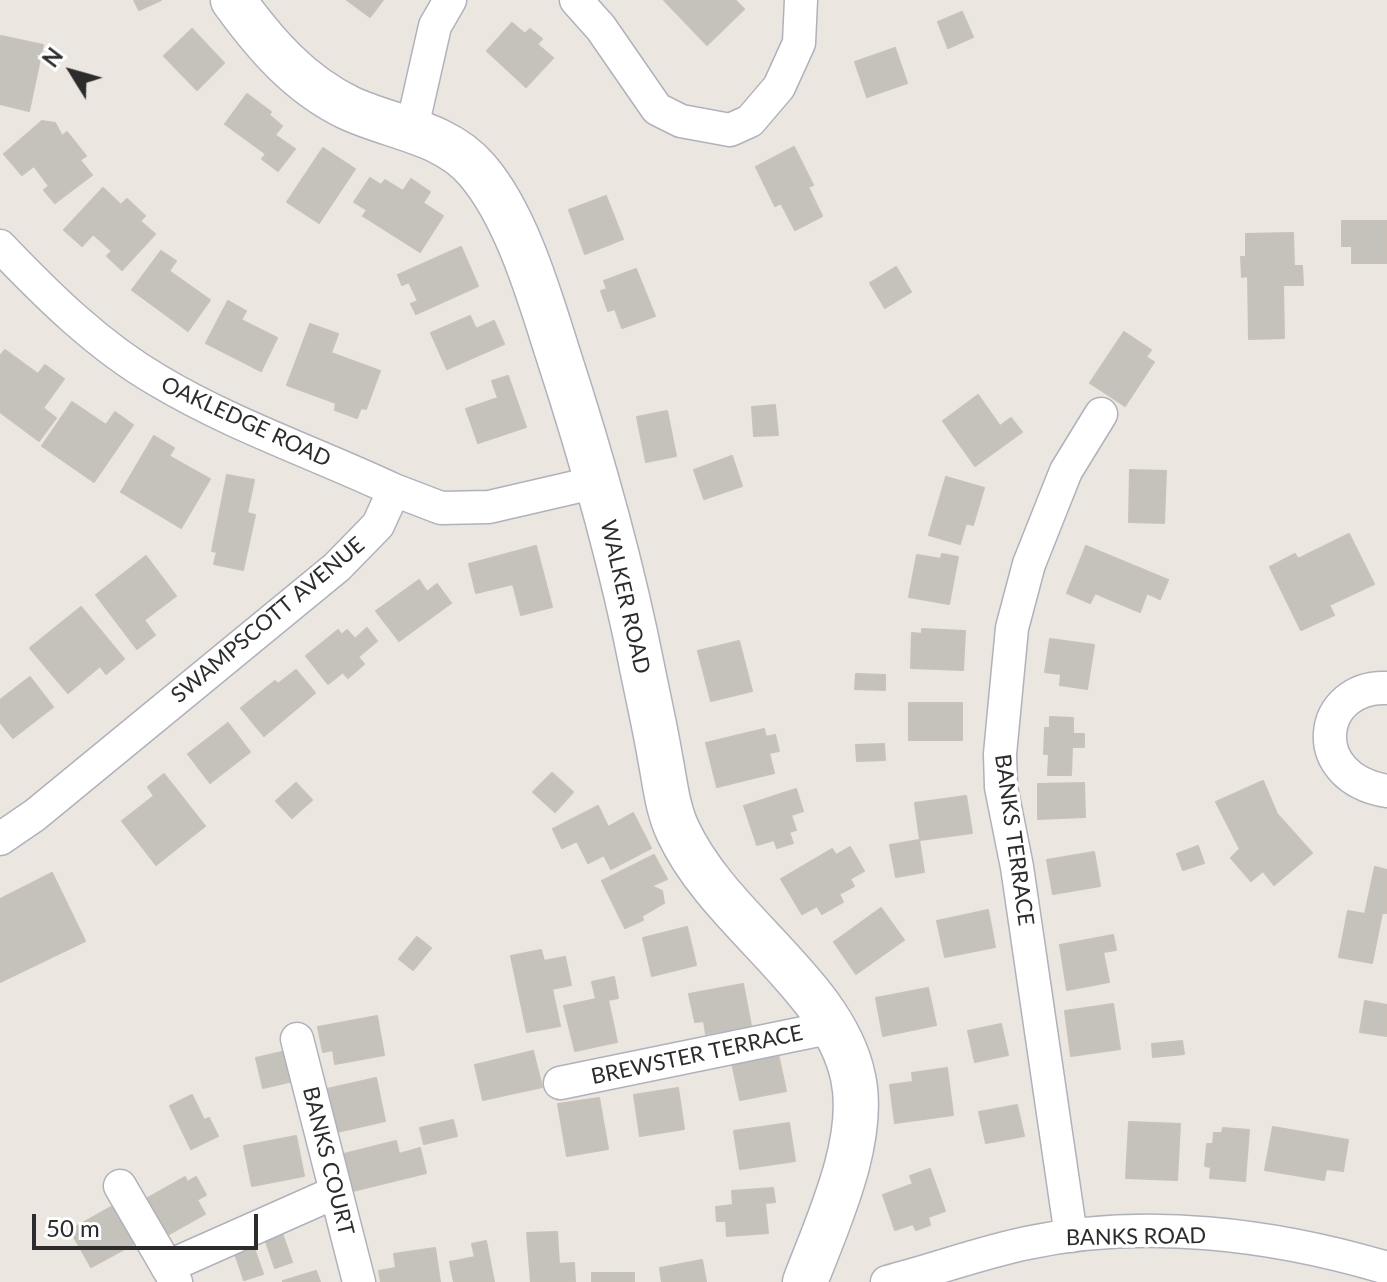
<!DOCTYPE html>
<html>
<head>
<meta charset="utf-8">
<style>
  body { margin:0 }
  #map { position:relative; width:1387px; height:1282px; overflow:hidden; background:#ece6e0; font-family:Lato,sans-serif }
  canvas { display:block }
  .north { position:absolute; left:32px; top:32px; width:80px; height:80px; -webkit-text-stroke:6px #fff; paint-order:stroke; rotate:307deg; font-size:22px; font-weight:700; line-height:32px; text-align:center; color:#2c2c2c }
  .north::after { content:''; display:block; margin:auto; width:28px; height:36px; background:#2c2c2c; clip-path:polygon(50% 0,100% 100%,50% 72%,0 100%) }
  .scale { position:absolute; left:32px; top:1214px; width:226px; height:36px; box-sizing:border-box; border:4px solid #2c2c2c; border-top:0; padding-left:10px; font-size:24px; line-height:28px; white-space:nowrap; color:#2c2c2c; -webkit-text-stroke:6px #fff; paint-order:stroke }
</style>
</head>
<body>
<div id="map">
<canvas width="1387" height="1282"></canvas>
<div class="north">N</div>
<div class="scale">50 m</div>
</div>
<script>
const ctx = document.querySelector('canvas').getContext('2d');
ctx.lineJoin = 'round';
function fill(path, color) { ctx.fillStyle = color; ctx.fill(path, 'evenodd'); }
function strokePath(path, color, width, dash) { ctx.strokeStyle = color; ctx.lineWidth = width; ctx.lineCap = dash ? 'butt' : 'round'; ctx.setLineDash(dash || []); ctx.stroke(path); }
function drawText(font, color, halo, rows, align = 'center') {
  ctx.font = font + ' Lato,sans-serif'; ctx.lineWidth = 7; ctx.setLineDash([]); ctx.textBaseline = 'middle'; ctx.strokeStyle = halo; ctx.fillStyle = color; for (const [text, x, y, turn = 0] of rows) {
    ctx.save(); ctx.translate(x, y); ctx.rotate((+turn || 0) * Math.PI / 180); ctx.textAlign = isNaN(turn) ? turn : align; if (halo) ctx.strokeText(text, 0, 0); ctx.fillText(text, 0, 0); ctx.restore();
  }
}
const building = new Path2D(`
  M134,0h27l-22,10z
  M347,0h36l-13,17z
  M664,0h71l9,9 -37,36z
  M962,12l11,25 -25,11 -10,-26z
  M512,23l13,11 5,-5 12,10 -5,5 16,14 -27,29 -39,-36z
  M192,29l32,34 -27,27 -33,-34z
  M1,36l42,9 -14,66 -29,-7z
  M895,48l12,35 -40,14 -12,-35z
  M247,94l24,18 -2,3 13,11 -7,9 20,14 -17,22 -16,-12 4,-5 -41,-30z
  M42,121l13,2 7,13 5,-4 19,24 -6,4 12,15 -37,28 -11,-13 5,-4 -15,-20 -12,9 -18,-21z
  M794,147l19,38 -5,2 14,29 -27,14 -14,-27 -6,3 -19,-39z
  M323,148l32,21 -36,54 -32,-21z
  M370,178l11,7 4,-5 18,11 8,-12 19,13 -7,11 20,13 -23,36 -57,-36 4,-6 -13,-8z
  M103,188l18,17 6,-6 18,17 -5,5 15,13 -33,36 -15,-14 5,-5 -19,-17 -11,12 -18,-16z
  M606,196l17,43 -38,15 -16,-44z
  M1342,221h45v42h-35v-17h-10z
  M1293,233l1,33h8l1,19h-20l1,53 -35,1 -1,-63 -6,1 -1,-20h5v-23z
  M461,247l17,39 -62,28 -5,-10 7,-3 -9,-19 -7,3 -4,-10z
  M161,251l15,10 -7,10 41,29 -22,31 -56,-41z
  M896,267l15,25 -26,16 -15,-25z
  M636,269l19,47 -33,12 -7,-19 -7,2 -7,-20 6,-2 -3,-8z
  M228,301l18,10 -5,9 36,18 -16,33 -55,-28z
  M470,316l6,13 18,-8 10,23 -57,25 -16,-36z
  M310,324l28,10 -7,19 49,18 -14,38 -5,-1 -4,10 -22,-8 1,-7 -49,-18z
  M1124,332l27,18 -5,7 8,5 -29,44 -35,-23z
  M5,350l33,24 7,-9 19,14 -21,29 13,10 -17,23 -39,-29v-56z
  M508,376l18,51 -48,16 -12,-34 32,-11 -6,-17z
  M978,395l22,31 11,-8 11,14 -47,34 -32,-45z
  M72,402l34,23 9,-13 18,13 -39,57 -52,-36z
  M775,405l3,30 -24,1 -2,-29z
  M667,411l9,45 -30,6 -9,-45z
  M154,436l20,12 -5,8 41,23 -29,49 -60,-36z
  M732,456l10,30 -38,13 -10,-29z
  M1130,470l36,1 -2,52 -35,-1z
  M227,475l27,5 -7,33 8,2 -12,55 -29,-6 3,-12 -5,-1z
  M946,477l38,11 -11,37 -7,-2 -6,21 -31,-9z
  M1349,534l25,50 -45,21 5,10 -33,15 -31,-63 25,-13 3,5z
  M536,546l16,61 -31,8 -8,-31 -37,9 -7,-29z
  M1086,546l82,34 -8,19 -13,-6 -7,19 -45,-19 -5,10 -23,-10z
  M942,554l16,3 -9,47 -40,-7 8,-42 24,4z
  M146,556l30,40 -32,24 11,15 -18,14 -41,-54z
  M419,580l8,12 10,-8 14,19 -52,38 -23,-30z
  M81,607l43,52 -18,15 -6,-8 -32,27 -38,-45z
  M367,628l10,13 -19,16 6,7 -16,14 -5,-6 -15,12 -22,-28 32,-26 4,5 5,-5 8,9z
  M922,629l43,2 -2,39 -52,-2 1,-35 10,1z
  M1050,639l44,6 -7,44 -27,-4 1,-11 -16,-2z
  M739,641l13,50 -41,10 -13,-50z
  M296,670l19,23 -51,43 -23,-28 34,-27 3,3z
  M856,674l29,1v15l-30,-1z
  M30,677l23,30 -40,31 -13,-16v-22z
  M909,703h53v37h-53z
  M1050,717l23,1v16h11v13h-12l-1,28h-23l1,-21h-5l1,-26h5z
  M228,723l22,29 -40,31 -22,-29z
  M764,729l2,8 9,-2 4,16 -10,2 5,20 -57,14 -11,-44z
  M884,744l1,16 -28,1 -1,-16z
  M552,773l21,19 -18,20 -22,-20z
  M164,774l41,52 -49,39 -34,-44 32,-25 -6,-9z
  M1263,781l14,33 35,39 -38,32 -11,-14 -12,10 -20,-23 9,-9 -24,-47z
  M296,783l16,17 -20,18 -16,-17z
  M1084,783l1,34 -47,2v-35z
  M796,789l7,22 -12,4 5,15 -7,2 4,11 -16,5 -3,-8 -17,5 -13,-39z
  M966,796l6,37 -52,7 -5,-37z
  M598,806l10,21 25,-14 18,35 -40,21 -7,-14 -16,8 -11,-22 -15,7 -9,-19z
  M919,840l5,32 -28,5 -6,-32z
  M1198,846l6,17 -21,7 -6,-16z
  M850,847l14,24 -14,8 4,7 -15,8 4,8 -21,12 -5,-8 -15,8 -21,-35 51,-30 4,6z
  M1094,852l6,34 -47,8 -6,-34z
  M654,855l13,24 -16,7 11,5 2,12 -22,13 1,4 -18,8 -23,-47z
  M1375,867l12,3v43h-5l-10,50 -33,-6 9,-46 17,3z
  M52,873l33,68 -85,41v-83z
  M881,908l23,32 -48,34 -22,-32z
  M988,910l7,37 -50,10 -8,-36z
  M687,927l9,38 -44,11 -9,-38z
  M1113,935l3,15 -13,2 6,30 -42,8 -7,-45z
  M417,937l14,11 -18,22 -14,-11z
  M541,950l3,11 21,-4 6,28 -19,4 8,37 -33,6 -16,-76z
  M614,977l4,21 -10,2 9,42 -42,9 -11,-45 32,-7 -4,-17z
  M743,984l8,42 -45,8 -2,-13 -9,1 -6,-28z
  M928,988l8,37 -53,11 -7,-38z
  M1365,1001l22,4v31l-27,-4z
  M1113,1004l7,45 -49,7 -6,-45z
  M377,1016l7,39 -49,9 -2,-14 -10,2 -5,-25z
  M1001,1024l7,31 -33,7 -7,-31z
  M1182,1041l2,13 -31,3 -1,-13z
  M286,1051l7,30 -30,7 -7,-30z
  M533,1051l9,36 -59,13 -8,-35z
  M778,1054l8,37 -46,9 -8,-37z
  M947,1068l6,47 -58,8 -5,-38 23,-3 -1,-9z
  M376,1078l9,43 -48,11 -10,-43z
  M678,1088l6,41 -44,7 -6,-41z
  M192,1095l12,25 5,-2 9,18 -27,13 -21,-43z
  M599,1098l9,51 -41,7 -9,-52z
  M1017,1105l7,31 -38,7 -7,-31z
  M453,1120l4,16 -33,8 -4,-16z
  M1129,1122l51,2 -3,56 -51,-2z
  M789,1123l6,38 -55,8 -6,-38z
  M1273,1127l75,13 -5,31 -17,-2 -2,11 -59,-10z
  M1223,1128l26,2 -4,51 -35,-3 1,-11 -6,-1 2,-22h6l1,-11h8z
  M296,1136l8,40 -52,10 -8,-40z
  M396,1141l3,13 21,-6 6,25 -73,18 -9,-37z
  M930,1169l15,42 -17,6 2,8 -14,5 -3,-6 -18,6 -12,-35 30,-11 -3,-8z
  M185,1177l2,5 9,-5 10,18 -9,5 8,14 -41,23 -20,-37z
  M773,1188l2,14 -10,1 3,30 -41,3 -1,-15h-9l-1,-14 17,-2 -1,-14z
  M118,1203l21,38 -48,26 -21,-37z
  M557,1232l2,32 15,-1 1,19h-44l-4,-49z
  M282,1233l10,29 -17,6 -10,-29z
  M486,1241l8,41h-40l-4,-20 25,-5 -3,-13z
  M253,1245l10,29 -19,6 -10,-29z
  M435,1248l5,34h-59l-2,-11 17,-3 -2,-14z
  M702,1260l4,22h-44l-2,-14z
  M316,1271l4,11h-37v-1z
  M592,1273h42v9h-42z`);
fill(building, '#c5c1bb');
strokePath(building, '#c8c2b9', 2);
const street = new Path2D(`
  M576,0l25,28 56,81 24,12 49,9 20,-9 29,-34 20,-44 2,-43
  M411,132l24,-106 15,-26
  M0,246c47,49 97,99 157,134 75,45 158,73 237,110
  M1387,688c-69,-3 -83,89 0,103
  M0,839l35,-24 302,-248 41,-42 16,-35 47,18 48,-1 108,-25
  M297,1039l62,243
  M560,1083l273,-56
  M120,1186l56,96
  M1071,1236l-54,-369 -16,-80 -1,-33 12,-126 17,-64 37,-93 35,-57
  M167,1267l169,-75
  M887,1282c47,-12 92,-29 140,-39 118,-25 246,-9 360,25`);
const secondary = new Path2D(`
  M233,0c32,44 66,84 116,108 43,20 96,24 128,62 39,45 62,124 80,181 34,104 64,209 85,316 6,30 13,60 18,90 5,25 7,51 18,74 41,89 156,154 175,246 14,63 -26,147 -48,205`);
strokePath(street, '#b0b2bb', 35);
strokePath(secondary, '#b0b2bb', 47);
strokePath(street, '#fff', 32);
strokePath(secondary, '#fff', 44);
drawText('22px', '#2c2c2c', '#fff', [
  ["OAKLEDGE ROAD",246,422,25],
  ["WALKER ROAD",625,597,77],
  ["SWAMPSCOTT AVENUE",268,620,-40],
  ["BANKS TERRACE",1014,840,82],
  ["BREWSTER TERRACE",697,1055,-12],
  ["BANKS COURT",328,1161,76],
  ["BANKS ROAD",1136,1237,-1]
]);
</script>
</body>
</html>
